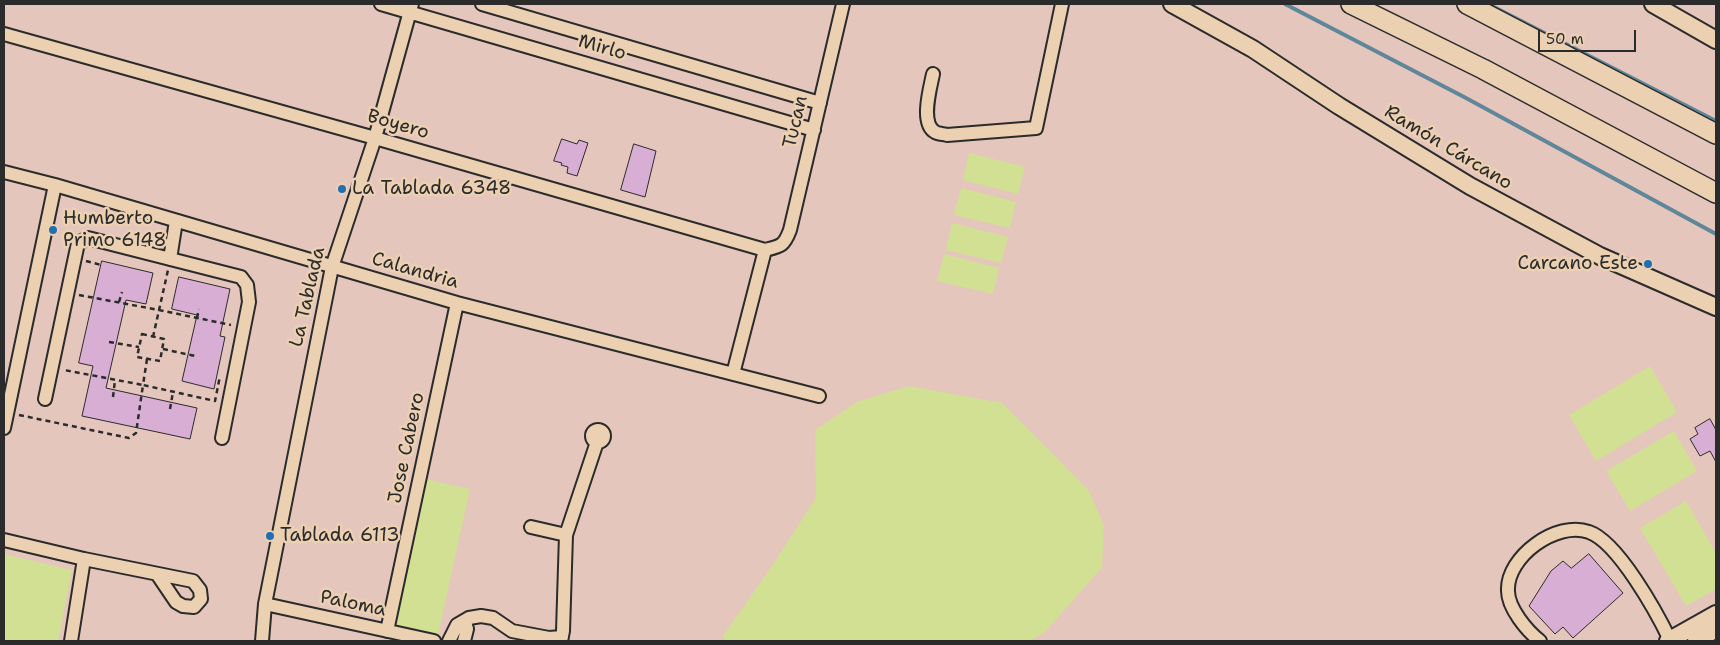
<!DOCTYPE html>
<html>
<head>
<meta charset="utf-8">
<style>
  body { margin:0 }
  #map { position:relative; width:1720px; height:645px; overflow:hidden; background:#e5c6bc; font-family:"Shantell Sans",sans-serif }
  canvas { display:block }
  .frame { position:absolute; inset:0; border:5px solid #2b2b2b; pointer-events:none }
  .scale { position:absolute; left:1538px; top:30px; width:98px; height:22px; box-sizing:border-box; border:2px solid #2b2b2b; border-top:0; padding-left:6px; font-size:15px; line-height:18px; white-space:nowrap; color:#2b2b2b; -webkit-text-stroke:4px #ebd0b2; paint-order:stroke }
</style>
</head>
<body>
<div id="map">
<canvas width="1720" height="645"></canvas>
<div class="frame"></div>
<div class="scale">50 m</div>
</div>
<script>
const ctx = document.querySelector('canvas').getContext('2d');
ctx.lineJoin = 'round';
function fill(path, color) { ctx.fillStyle = color; ctx.fill(path, 'evenodd'); }
function strokePath(path, color, width, dash) { ctx.strokeStyle = color; ctx.lineWidth = width; ctx.lineCap = dash ? 'butt' : 'round'; ctx.setLineDash(dash || []); ctx.stroke(path); }
function drawText(font, color, halo, rows, align = 'center') {
  ctx.font = font + ' "Shantell Sans",sans-serif'; ctx.lineWidth = 5; ctx.setLineDash([]); ctx.textBaseline = 'middle'; ctx.strokeStyle = halo; ctx.fillStyle = color; for (const [text, x, y, turn = 0] of rows) {
    ctx.save(); ctx.translate(x, y); ctx.rotate((+turn || 0) * Math.PI / 180); ctx.textAlign = isNaN(turn) ? turn : align; if (halo) ctx.strokeText(text, 0, 0); ctx.fillText(text, 0, 0); ctx.restore();
  }
}
fill(new Path2D(`
  M969,153l56,14 -7,27 -55,-14z
  M961,188l55,14 -6,26 -56,-13z
  M952,223l56,14 -7,26 -55,-13z
  M944,254l55,14 -6,26 -56,-13z
  M1650,366l27,46 -81,49 -27,-46z
  M909,386l93,17 87,88 15,35 -2,41 -56,64 -16,10h-305l-2,-5 47,-67 46,-71 -1,-68 42,-28z
  M1674,431l23,40 -67,40 -24,-40z
  M425,479l45,10 -32,146 -45,-10z
  M1686,501l30,52v36l-30,17 -46,-78z
  M4,554l68,16 -14,71h-54z`), '#d1e093');
strokePath(new Path2D(`
  M1285,4l181,94 250,136
  M1488,4l228,117`), '#5f8799', 4);
const building = new Path2D(`
  M562,139l15,5 2,-4 9,3 -11,33 -10,-3 1,-6 -7,-2 1,-2 -8,-2z
  M634,144l22,7 -11,46 -24,-7z
  M102,261l51,12 -7,31 -20,-4 -20,88 91,20 -7,31 -108,-23 11,-50 -14,-3z
  M179,277l51,12 -10,47 5,1 -11,52 -32,-8 15,-66 -25,-6z
  M1710,419l6,11v32l-6,-11 -10,5 -10,-17 8,-5 -3,-6z
  M1589,554l34,39 -50,45 -10,-11 -8,7 -26,-28 22,-35 12,-10 8,7z`);
fill(building, '#d8aed4');
strokePath(building, '#2b2b2b', 1);
const minor = new Path2D(`
  M381,4l433,126
  M482,4l338,99
  M4,34l371,104 390,112c16,-4 19,-4 25,-20l53,-226
  M933,74c-3,15 -13,49 2,58 3,2 9,2 12,3l89,-7 26,-124
  M4,172l51,13 402,118 362,93
  M170,259l6,-38
  M733,374l32,-124
  M45,399l33,-156 10,-5 153,39 6,8 2,17 -27,136
  M4,428l51,-243
  M592 436a6 6 0 1 1 12 0a6 6 0 1 1-12 0Z
  M531,527l35,8
  M4,540l80,19 109,22 7,9 1,9 -7,8 -11,-1 -7,-4 -19,-28
  M265,604l169,37
  M387,631l70,-328
  M71,641l13,-82
  M262,641l3,-37 67,-337 43,-129 37,-134
  M449,641l8,-16 12,-7 12,-2 12,2 19,13 37,7 13,-1
  M464,641l3,-12 -2,-7
  M561,641l2,-10 3,-96 31,-93
  M1540,641c-13,-10 -32,-33 -32,-50 -2,-34 49,-71 81,-59 29,10 68,81 81,108`);
const major = new Path2D(`
  M1172,4l81,45 86,57 131,80 130,70 116,51
  M1653,4l63,36
  M1668,641l48,-27
  M1696,641l20,-12`);
const highway = new Path2D(`
  M1351,4l132,65 233,124
  M1467,4l249,130`);
strokePath(minor, '#2b2b2b', 16);
strokePath(major, '#2b2b2b', 20);
strokePath(highway, '#2b2b2b', 22);
strokePath(new Path2D(`
  M86,261l15,4
  M79,295l80,15 72,15
  M119,302l3,-10
  M197,318l2,-9
  M142,334l22,5 -4,22 -23,-4z
  M153,337l15,-67
  M109,342l30,5
  M163,349l32,7
  M147,359l-4,26 72,16 5,-25
  M113,397l2,-17
  M170,409l3,-17
  M19,415l110,23 7,-5 7,-48 -79,-15`), '#2b2b2b', 2.5, [5, 4]);
strokePath(minor, '#ebd0b2', 12);
strokePath(major, '#ebd0b2', 16);
strokePath(highway, '#ebd0b2', 19);
for (const [x, y, r, color] of [
  [342,189,5,"#1f6fb2"],
  [53,230,5,"#1f6fb2"],
  [1648,264,5,"#1f6fb2"],
  [270,536,5,"#1f6fb2"]
]) { const dot = new Path2D(); dot.arc(x, y, r, 0, 2 * Math.PI); ctx.fillStyle = color; ctx.fill(dot); strokePath(dot, '#ebd0b2', 2); }
drawText('19px', '#2b2b2b', '#ebd0b2', [
  ["Mirlo",602,48,16],
  ["Tucan",796,122,-77],
  ["Boyero",398,125,16],
  ["Ramón Cárcano",1448,148,31],
  ["Calandria",415,271,16],
  ["La Tablada",308,297,-77],
  ["Jose Cabero",407,448,-78],
  ["Paloma",353,604,12]
]);
drawText('19px', '#2b2b2b', '#ebd0b2', [
  ["La Tablada 6348",352,189],
  ["Humberto",63,219],
  ["Primo 6148",63,241],
  ["Carcano Este",1638,264,"right"],
  ["Tablada 6113",280,536]
], 'left');
</script>
</body>
</html>
